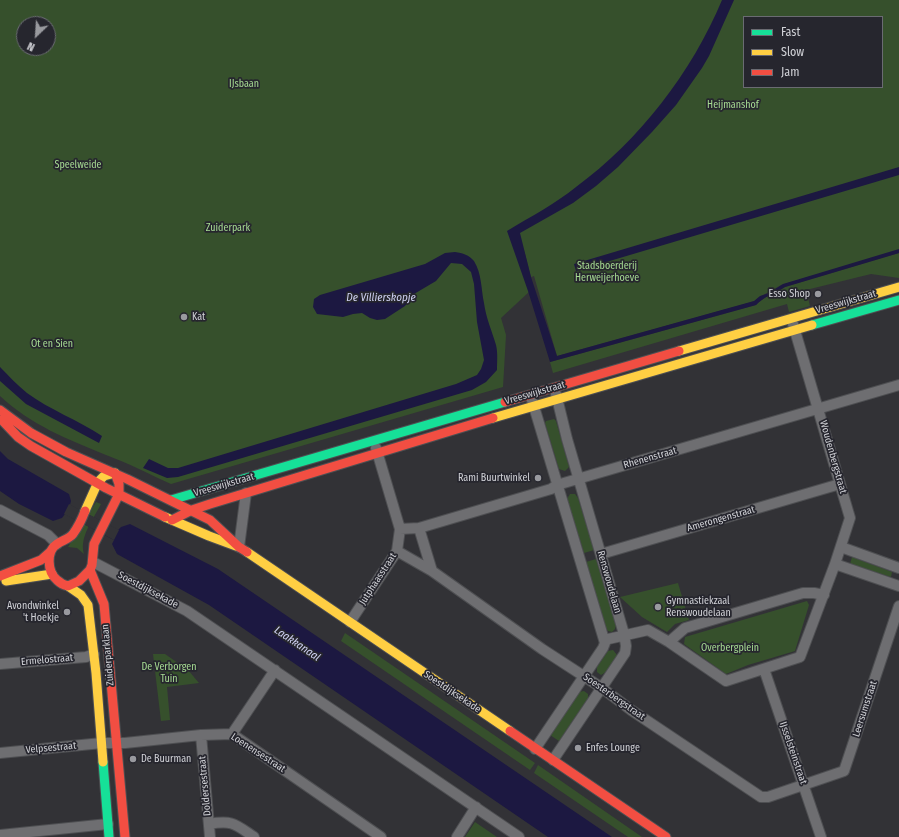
<!DOCTYPE html>
<html>
<head>
<meta charset="utf-8">
<style>
  body { margin:0 }
  #map { position:relative; width:899px; height:837px; overflow:hidden; background:#323236; font-family:"Fira Sans Condensed",sans-serif }
  canvas { display:block }
  .legend { position:absolute; left:743px; top:16px; width:140px; height:72px; box-sizing:border-box; background:#26262e; border:1px solid #6a6b72; margin:0; padding:5px 7px; list-style:none; font-size:12px; color:#d1d2d7 }
  .legend li { display:flex; align-items:center; gap:8px; height:20px }
  .legend b { width:20px; border:1px solid #6a6b72 }
  .north { position:absolute; left:16px; top:16px; width:40px; height:40px; box-sizing:border-box; background:#26262e; border:1px solid #6a6b72; border-radius:50%; rotate:205deg; font-size:11px; font-weight:700; line-height:16px; text-align:center; color:#d1d2d7 }
  .north::after { content:''; display:block; margin:auto; width:14px; height:18px; background:#999a9f; clip-path:polygon(50% 0,100% 100%,50% 72%,0 100%) }
</style>
</head>
<body>
<div id="map">
<canvas width="899" height="837"></canvas>
<ul class="legend">
<li><b style="height:5px;background:#16e098"></b>Fast</li>
<li><b style="height:5px;background:#ffcf43"></b>Slow</li>
<li><b style="height:5px;background:#f24e42"></b>Jam</li>
</ul>
<div class="north">N</div>
</div>
<script>
const ctx = document.querySelector('canvas').getContext('2d');
ctx.lineJoin = 'round';
function fill(path, color) { ctx.fillStyle = color; ctx.fill(path, 'evenodd'); }
function strokePath(path, color, width, dash) { ctx.strokeStyle = color; ctx.lineWidth = width; ctx.lineCap = dash ? 'butt' : 'round'; ctx.setLineDash(dash || []); ctx.stroke(path); }
function drawText(font, color, halo, rows, align = 'center') {
  ctx.font = font + ' "Fira Sans Condensed",sans-serif'; ctx.lineWidth = 3.5; ctx.setLineDash([]); ctx.textBaseline = 'middle'; ctx.strokeStyle = halo; ctx.fillStyle = color; for (const [text, x, y, turn = 0] of rows) {
    ctx.save(); ctx.translate(x, y); ctx.rotate((+turn || 0) * Math.PI / 180); ctx.textAlign = isNaN(turn) ? turn : align; if (halo) ctx.strokeText(text, 0, 0); ctx.fillText(text, 0, 0); ctx.restore();
  }
}
fill(new Path2D(`
  M0,0h899v251l-118,34c-9,6 -19,9 -26,16l-198,55 -23,-80 -3,1 -7,-27 6,41 -29,27 5,17 -3,52 -332,97c-22,-10 -43,-21 -65,-29 -39,-16 -75,-30 -106,-59zM744,17h138v70h-138zM24,24h24v24h-24z
  M899,253v25l-28,-4 -65,16 4,16 -21,6 -2,-8 -234,69 -3,-11 206,-57c7,-8 20,-12 29,-18z
  M554,419l2,2 13,46 -4,4 -6,-2 -14,-46 1,-2z
  M570,494h5l3,4 16,52 -10,3 -17,-54z
  M96,502l5,2c-8,16 -22,33 -17,50l-7,-6 -9,-1z
  M852,557l40,15 -1,5 -41,-13z
  M596,559l20,66 -1,4 -3,3 -4,-1 -2,-3 -20,-66z
  M678,583l11,37 -14,4 -8,8 -25,-15 -22,-20z
  M807,601l2,4 -14,46 -47,14 -22,9 -42,-30 1,-7z
  M345,633l190,130 -5,7 -189,-129z
  M613,650l4,5c-3,7 -9,17 -16,20l-4,-3v-5l11,-16z
  M153,654h12l23,16 11,13 -32,4 3,33 -9,1z
  M584,691l4,3v4l-29,43 -9,-6 29,-43z
  M538,765l104,72h-14l-94,-64z
  M475,822l22,15h-32z`), '#36502c');
fill(new Path2D(`
  M722,0h12l-25,56 -7,12 -26,37 -24,27 -34,35 -22,19 -23,17 -53,30 11,44 26,79 197,-55 6,-5 9,-3 14,-9 116,-35v4l-114,34c-9,6 -22,10 -29,18l-206,57 -22,-71 -21,-60c23,-14 48,-27 69,-44 63,-46 116,-115 146,-187z
  M899,167v8l-323,96 -2,-7z
  M455,252c8,1 14,3 19,9 8,13 7,28 10,42 2,15 8,28 12,42 2,8 1,17 1,25l-11,12 -14,8 -294,87 -11,1 -24,-10 6,-9 19,9h10l278,-84 21,-9 4,-6 3,-9 -7,-38 -3,-38 -3,-12 -9,-8 -11,-1 -15,18 -22,13 -9,12 -20,13 -8,1 -7,-2 -8,-5 -9,1 -10,3 -26,-3 -4,-7 1,-8 6,-4 105,-31 20,-11z
  M0,367c9,9 17,18 27,26 23,17 51,27 75,43l-3,7 -73,-39 -26,-23z
  M0,451l8,8 61,35 2,7 -1,4 48,25 3,-3 9,-3 88,45 394,268h-64l-339,-232 -92,-51 -5,-10 2,-4 -2,-1 -47,-25 -3,4 -9,3 -34,-17 -19,-13z`), '#1c1841');
fill(new Path2D(`
  M69,504l50,26 -5,10 -50,-26z`), '#323236');
const street = new Path2D(`
  M532,400l73,243 -2,5 -68,101
  M0,510l48,25 9,9
  M419,528l13,43
  M400,529l19,-1 132,-39 6,-4 342,-100
  M239,547l7,-54
  M841,547l58,21
  M397,551l35,20 110,78 60,39 29,22 130,87h7l76,-26 55,-165
  M601,554l239,-70
  M93,562l94,49 332,226
  M835,564l64,22
  M350,622l47,-71 3,-22 -24,-81
  M604,640l44,-10 21,12 57,39 74,-24 35,-93 15,-46 -57,-194
  M669,642l16,-14 118,-35h11l10,2
  M0,664l86,-7 8,-3
  M764,669l57,168
  M232,734l43,-64
  M201,735l9,102
  M0,753l102,-10h23l76,-8 31,-1 149,103
  M553,760l72,-107 1,-7 -2,-12 -57,-195 -11,-45
  M209,824c24,-4 26,0 45,13
  M0,835l108,-11
  M457,837l19,-30`);
const fast = new Path2D(`
  M812,325l87,-25
  M171,500l334,-98
  M103,762l6,75`);
const slow = new Path2D(`
  M679,351l220,-64
  M493,418l319,-93
  M85,511l13,-29 6,-6 11,-3
  M165,517l44,19 27,10
  M247,552l263,179
  M6,581l46,-7
  M68,586l13,9 7,10 8,68 7,89`);
const jam = new Path2D(`
  M505,402l174,-51
  M0,410l31,23 35,19 61,27 83,41 29,27 8,5
  M2,420l16,17 13,9 75,42 59,29
  M85,511c-3,8 -7,16 -12,23 -4,5 -10,6 -16,10 -11,7 -10,28 0,36 3,3 7,5 11,6l11,-5 11,-11 2,-5 2,-21 25,-50v-10l-4,-11
  M172,520l20,-10 18,-6 283,-86
  M90,570l14,34 21,233
  M0,576l41,-16 9,-8
  M510,731l156,106`);
strokePath(street, '#4e4f52', 12);
strokePath(fast, '#4e4f52', 11);
strokePath(slow, '#4e4f52', 11);
strokePath(jam, '#4e4f52', 11);
strokePath(street, '#6e6e71', 10);
strokePath(fast, '#16e098', 9);
strokePath(slow, '#ffcf43', 9);
strokePath(jam, '#f24e42', 9);
for (const [x, y, r, color] of [
  [818,294,4,"#999a9f"],
  [184,317,4,"#999a9f"],
  [538,478,4,"#999a9f"],
  [658,607,4,"#999a9f"],
  [67,612,4,"#999a9f"],
  [578,748,4,"#999a9f"],
  [133,759,4,"#999a9f"]
]) { const dot = new Path2D(); dot.arc(x, y, r, 0, 2 * Math.PI); ctx.fillStyle = color; ctx.fill(dot); strokePath(dot, '#26262e', 1.5); }
drawText('10px', '#a6db92', '#26262e', [
  ["IJsbaan",244,84],
  ["Heijmanshof",733,105],
  ["Speelweide",78,165],
  ["Zuiderpark",228,228],
  ["Stadsboerderij",607,266],
  ["Herweijerhoeve",607,278],
  ["Ot en Sien",52,344],
  ["Overbergplein",730,648],
  ["De Verborgen",169,667],
  ["Tuin",169,679]
]);
drawText('10px', '#d1d2d7', '#26262e', [
  ["Esso Shop",810,294,"right"],
  ["Kat",192,317],
  ["Rami Buurtwinkel",530,478,"right"],
  ["Gymnastiekzaal",666,601],
  ["Renswoudelaan",666,613],
  ["Avondwinkel",59,606,"right"],
  ["'t Hoekje",59,618,"right"],
  ["Enfes Lounge",586,748],
  ["De Buurman",141,759]
], 'left');
drawText('10px', '#d1d2d7', '#26262e', [
  ["Vreeswijkstraat",846,302,-16],
  ["Vreeswijkstraat",535,393,-16],
  ["Woudenbergstraat",833,457,74],
  ["Rhenenstraat",650,458,-16],
  ["Vreeswijkstraat",224,485,-16],
  ["Amerongenstraat",721,519,-16],
  ["Jutphaasstraat",378,579,-57],
  ["Renswoudelaan",609,582,74],
  ["Soestdijksekade",148,590,28],
  ["Zuiderparklaan",108,655,-95],
  ["Ermelostraat",47,660,-5],
  ["Soestdijksekade",452,692,34],
  ["Soesterbergstraat",614,697,35],
  ["Leersumstraat",865,709,-72],
  ["Velpsestraat",51,748,-5],
  ["Loenensestraat",258,753,33],
  ["IJsselsteinstraat",793,753,71],
  ["Doldersestraat",205,786,-95]
]);
drawText('italic 11px', '#cfd1f2', '#26262e', [
  ["De Villierskopje",381,298],
  ["Laakkanaal",297,644,34]
]);
</script>
</body>
</html>
